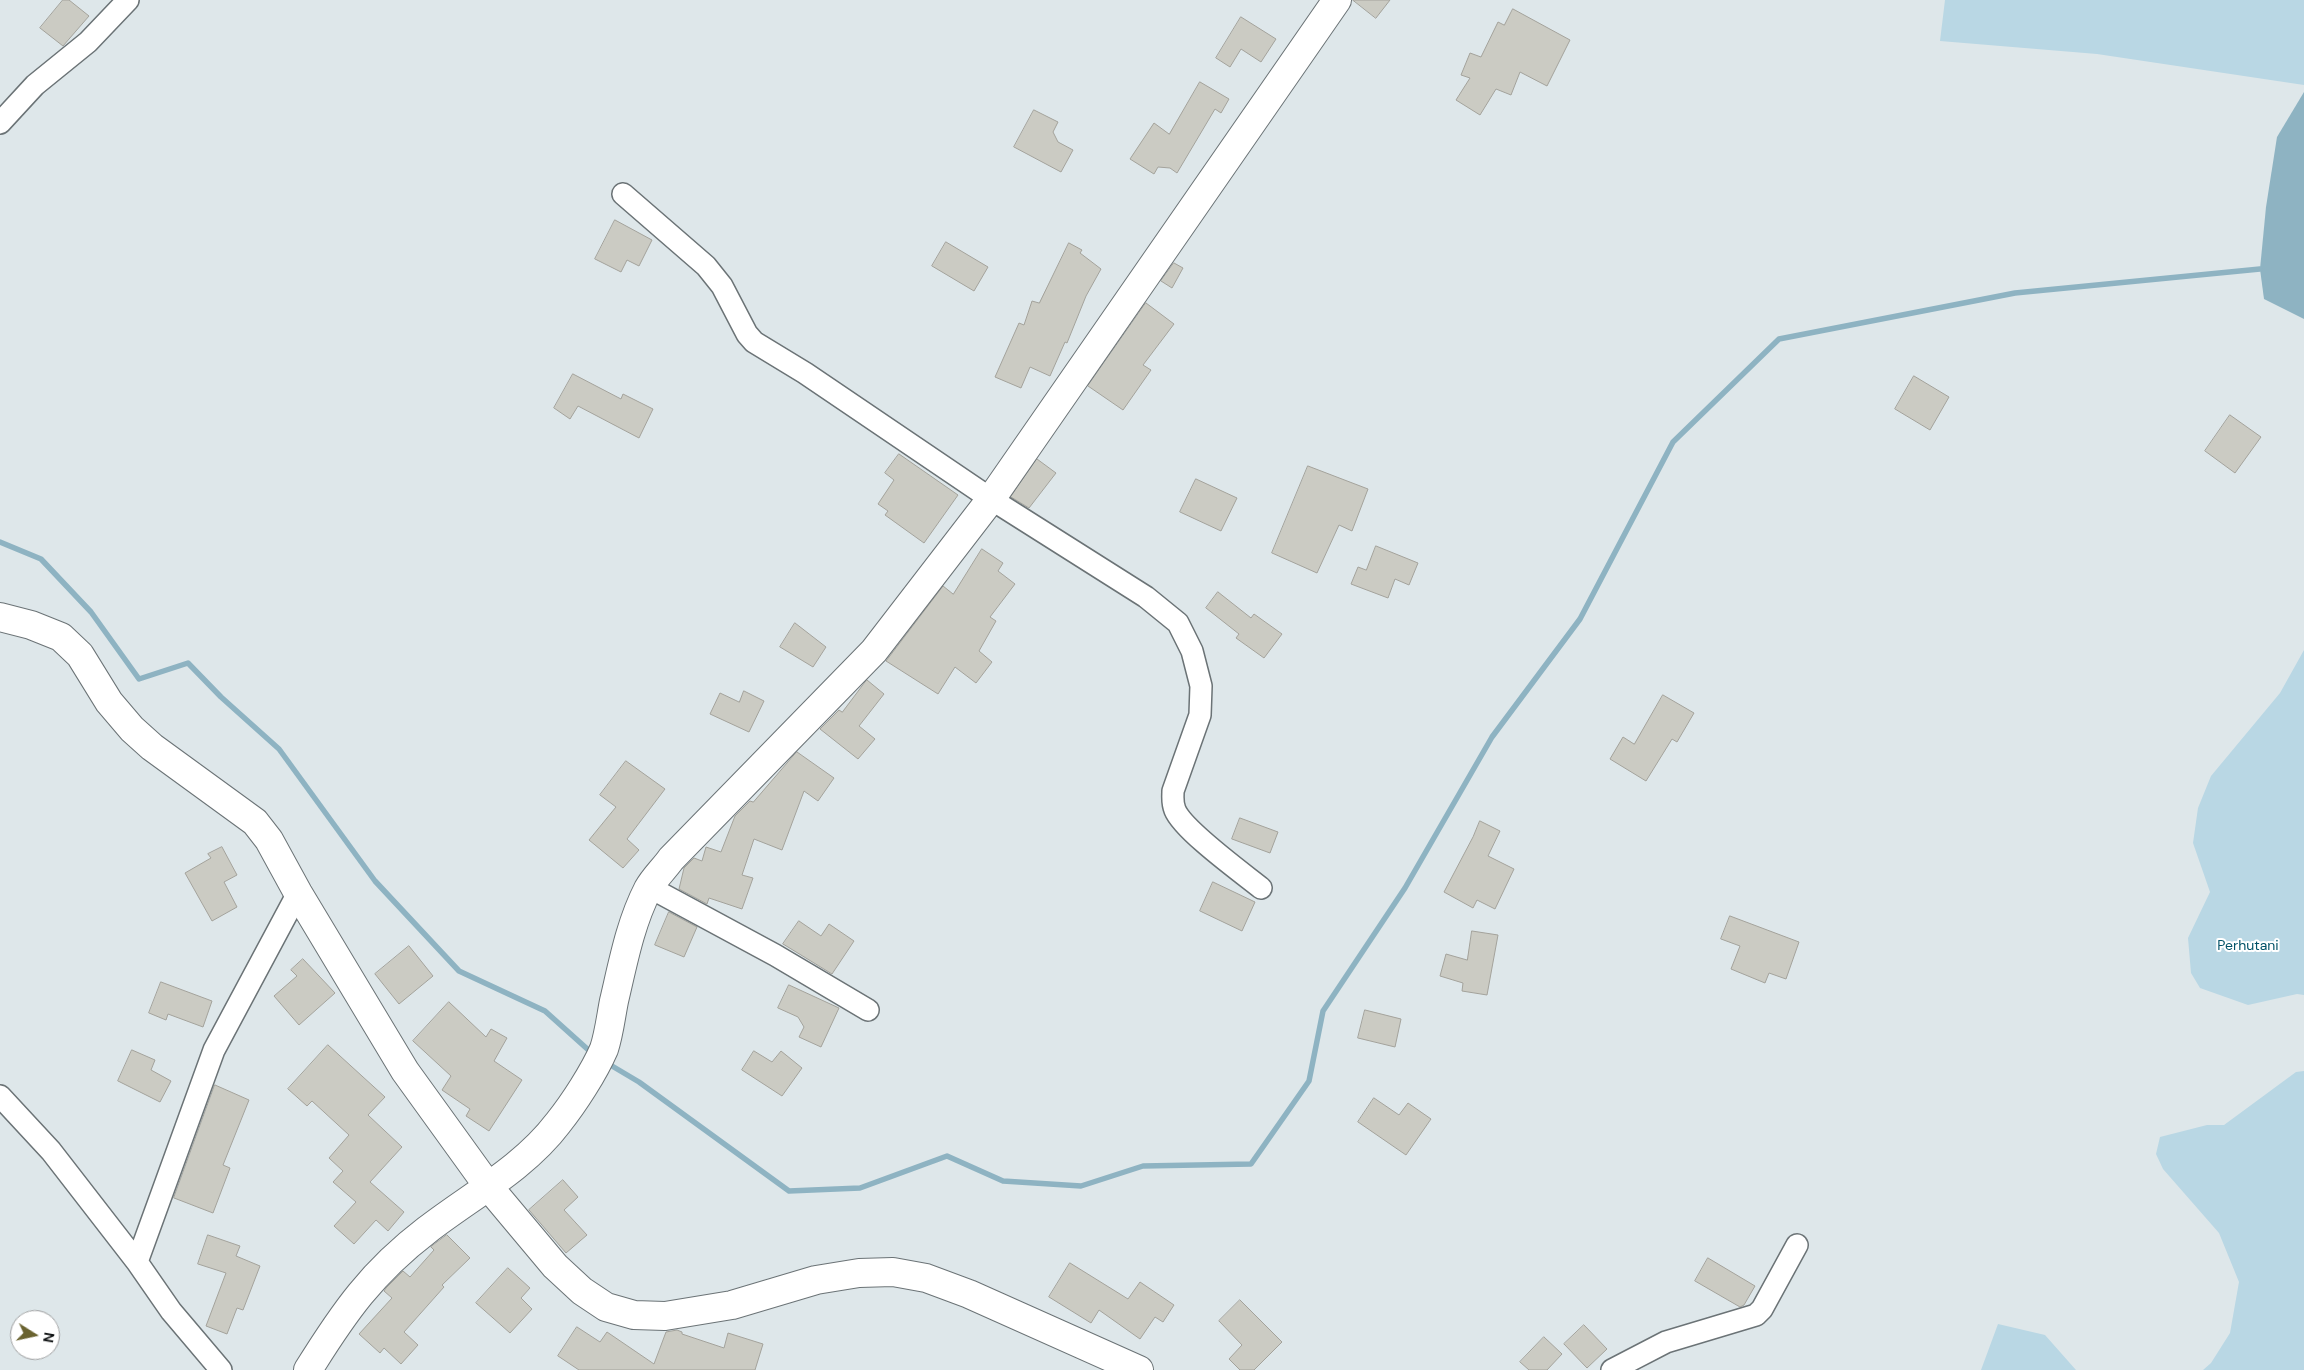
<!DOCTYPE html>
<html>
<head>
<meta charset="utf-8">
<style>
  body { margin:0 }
  #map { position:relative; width:2304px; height:1370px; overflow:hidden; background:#dee7ea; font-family:"DM Sans",sans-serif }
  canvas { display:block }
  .north { position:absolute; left:10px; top:1310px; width:50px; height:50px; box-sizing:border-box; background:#fff; border:1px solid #9fa0a1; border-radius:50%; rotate:100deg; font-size:14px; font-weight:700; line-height:20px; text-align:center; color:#0f1213 }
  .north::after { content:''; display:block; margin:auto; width:18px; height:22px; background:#6a6330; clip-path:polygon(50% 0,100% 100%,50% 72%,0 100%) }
</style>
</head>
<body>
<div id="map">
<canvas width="2304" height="1370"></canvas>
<div class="north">N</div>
</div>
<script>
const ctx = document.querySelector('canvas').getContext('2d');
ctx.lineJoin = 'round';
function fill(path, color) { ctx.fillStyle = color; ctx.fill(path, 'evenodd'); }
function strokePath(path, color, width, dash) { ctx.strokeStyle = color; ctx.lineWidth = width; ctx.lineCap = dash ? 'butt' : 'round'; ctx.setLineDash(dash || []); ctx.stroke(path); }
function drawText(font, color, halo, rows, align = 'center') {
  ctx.font = font + ' "DM Sans",sans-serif'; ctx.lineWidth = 4; ctx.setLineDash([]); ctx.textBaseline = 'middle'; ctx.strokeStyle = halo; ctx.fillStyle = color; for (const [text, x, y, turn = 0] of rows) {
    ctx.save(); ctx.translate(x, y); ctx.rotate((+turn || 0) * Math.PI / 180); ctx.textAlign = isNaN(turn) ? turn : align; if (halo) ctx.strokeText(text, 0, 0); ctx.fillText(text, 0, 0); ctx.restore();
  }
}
fill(new Path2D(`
  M1945,0h359v85l-207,-31 -157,-13z
  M2304,650v345l-7,-1 -49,11 -48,-17 -9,-15 -3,-35 22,-46 -17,-49 5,-35 13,-32 69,-83z
  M2304,1071v299h-101l8,-7 19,-30 9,-51 -20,-49 -56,-64 -7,-15 4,-17 47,-12h17l72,-53z
  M1998,1324l47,11 31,35h-95z`), '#b9d7e4');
fill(new Path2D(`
  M2304,92v227l-40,-20 -4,-30 6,-62 11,-70z`), '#8eb3c2');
strokePath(new Path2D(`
  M0,542l41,17 50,53 48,67 49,-16 33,34 58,52 96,132 84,90 86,40 49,44
  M607,1063l32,19 150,109 71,-3 87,-32 56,25 78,5 62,-20 108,-2 58,-83 14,-70 82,-123 87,-151 88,-118 93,-177 106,-103 236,-46 245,-24`), '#8eb3c2', 5.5);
const building = new Path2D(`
  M63,0h6l20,16 -26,30 -23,-18z
  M1353,0h37l-14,18z
  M1513,9l57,31 -23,46 -27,-14 -9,23 -15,-6 -16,26 -24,-15 14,-22 -9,-3 9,-22 11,4 17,-35 6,3z
  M1241,17l35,22 -15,23 -20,-13 -11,18 -14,-9z
  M1200,82l29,17 -8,14 -6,-4 -38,64 -7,-5 -12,-1 -4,7 -24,-15 24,-36 15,11z
  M1034,110l24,12 -5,10 5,10 15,8 -12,22 -47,-25z
  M615,220l37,20 -13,26 -12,-6 -6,12 -26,-13z
  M946,242l42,25 -14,24 -42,-25z
  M1069,243l13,7 -2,3 21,16 -15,27 -19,47 -2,-1 -15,34 -20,-9 -9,21 -26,-11 24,-54 5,2 8,-24 7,2z
  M1174,263l9,5 -11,20 -11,-7z
  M1146,303l28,21 -31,41 8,5 -28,40 -35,-24z
  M573,374l48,25 2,-5 30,15 -14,29 -61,-32 -8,13 -16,-11z
  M1914,376l35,21 -19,33 -35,-21z
  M2230,415l31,22 -26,36 -30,-22z
  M899,454l59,41 -34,48 -39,-28 3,-4 -10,-7 16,-24 -9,-7z
  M1037,459l19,14 -27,35 -18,-11z
  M1308,466l60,23 -16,42 -13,-6 -22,48 -45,-20z
  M1196,479l41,19 -16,33 -41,-19z
  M1376,546l42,17 -9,22 -14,-6 -7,19 -37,-14 7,-17 8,3z
  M982,549l21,14 -5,8 17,13 -25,33 6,4 -17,30 13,11 -16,21 -21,-16 -17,27 -52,-33 57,-75 10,8z
  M1218,592l33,26 3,-4 28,20 -18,24 -28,-20 3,-4 -33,-26z
  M795,623l31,24 -13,20 -33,-20z
  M867,680l17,14 -25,32 16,13 -17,20 -38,-30 19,-19 3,2z
  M744,691l20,10 -15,31 -39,-18 10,-21 19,9z
  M1663,695l31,18 -17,29 -5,-3 -26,42 -36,-22 13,-22 11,7z
  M797,752l37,26 -16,23 -14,-10 -22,59 -28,-11 -12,36 11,3 -11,31 -33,-11 -2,6 -28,-15 5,-21 10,-10 8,3 4,-14 15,5 14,-36 15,-15 3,1z
  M626,761l39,28 -38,50 12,11 -16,18 -34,-28 27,-33 -16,-12z
  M1240,818l38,14 -8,21 -38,-14z
  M1480,821l20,10 -12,25 26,13 -19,40 -18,-9 -4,8 -29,-16 29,-55z
  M222,847l15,28 -13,7 13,25 -25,14 -27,-48 26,-15 -3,-4z
  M1213,882l42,20 -13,29 -42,-20z
  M669,912l28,15 -13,30 -29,-12z
  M1730,916l69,26 -13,37 -17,-6 -4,10 -34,-14 9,-23 -19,-7z
  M799,921l22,15 8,-12 25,17 -22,33 -49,-30z
  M1472,931l26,4 -11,60 -25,-4 1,-8 -23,-7 6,-22 21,6z
  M409,946l24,30 -34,28 -24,-30z
  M303,959l32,34 -36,32 -25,-29 23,-20 -6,-6z
  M161,982l51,19 -9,26 -35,-13 -2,6 -17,-7z
  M789,985l50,23 -18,39 -22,-10 5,-10 -6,-10 -20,-9z
  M449,1002l37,35 5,-8 16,9 -13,23 28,19 -33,51 -23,-15 4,-7 -28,-19 9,-14 -38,-35z
  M1365,1010l36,9 -6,28 -37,-9z
  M328,1045l57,52 -17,18 34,32 -32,35 34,30 -16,19 -12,-11 -22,24 -20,-18 22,-24 -23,-20 10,-11 -14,-13 20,-23 -37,-34 -5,5 -19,-17z
  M132,1050l23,10 -4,10 20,11 -11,21 -42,-21z
  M754,1051l18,11 9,-11 21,17 -20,28 -40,-26z
  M215,1085l34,15 -26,65 7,3 -17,45 -39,-15z
  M1374,1098l25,17 9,-12 23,16 -25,36 -48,-33z
  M563,1180l15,17 -14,13 23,25 -21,18 -37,-43z
  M208,1235l32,11 -4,10 24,10 -17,44 -6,-2 -10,26 -21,-8 20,-53 -28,-9z
  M447,1235l23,23 -28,27 2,2 -40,45 14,13 -17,19 -17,-16 -4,5 -21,-19 33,-36 -8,-7 2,-3 17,-17 7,6 24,-27 -3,-3z
  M1708,1258l47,28 -11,19 -4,2 -45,-26z
  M1070,1263l58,36 12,-17 34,23 -11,17 -8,-5 -15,22 -41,-29 -8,13 -42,-26z
  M508,1268l22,20 -9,10 11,11 -22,24 -34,-30z
  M1240,1300l42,42 -28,28h-14l-11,-11 13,-14 -23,-24z
  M1584,1325l23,24 -20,19 -23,-24z
  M577,1327l23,15 7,-10 47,32 12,-32 11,-2 5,2v2l42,14 4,-15 35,11 -8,26h-176l-21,-14z
  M1544,1337l18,17 -15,16h-18l-9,-8z`);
fill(building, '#cbcbc3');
strokePath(building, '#a3a29b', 1);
const minor = new Path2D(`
  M0,123l35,-38 53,-43 40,-42
  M623,194l83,72 16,20 25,48 7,8 51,31 186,126 155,98 32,26 14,28 9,35 -1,29 -27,76c0,7 -1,12 2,19 8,20 66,62 86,78
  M649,887l126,68 93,55
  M0,1096l51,55 86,111 34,49 50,59
  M137,1262l77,-212 84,-157
  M1612,1370l54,-28 90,-27 6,-6 35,-64`);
const tertiary = new Path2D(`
  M0,617l31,8 30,12 19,18 29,47 23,27 20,18 103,75 14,18 29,53 107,178 83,115 67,80 27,25 24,16 28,8 31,1 67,-11 84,-25 43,-7 34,-1 33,6 43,16 170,76
  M308,1370c36,-58 64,-98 119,-140 44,-34 97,-62 131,-107 16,-20 36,-51 46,-74 5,-15 7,-33 10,-48 9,-38 16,-77 34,-112 6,-11 16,-20 23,-30l203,-208 117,-152 346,-499`);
strokePath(minor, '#6b7376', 24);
strokePath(tertiary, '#6b7376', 30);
strokePath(minor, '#fff', 21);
strokePath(tertiary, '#fff', 28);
drawText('14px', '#015167', '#fff', [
  ["Perhutani",2248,946]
]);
</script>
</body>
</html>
